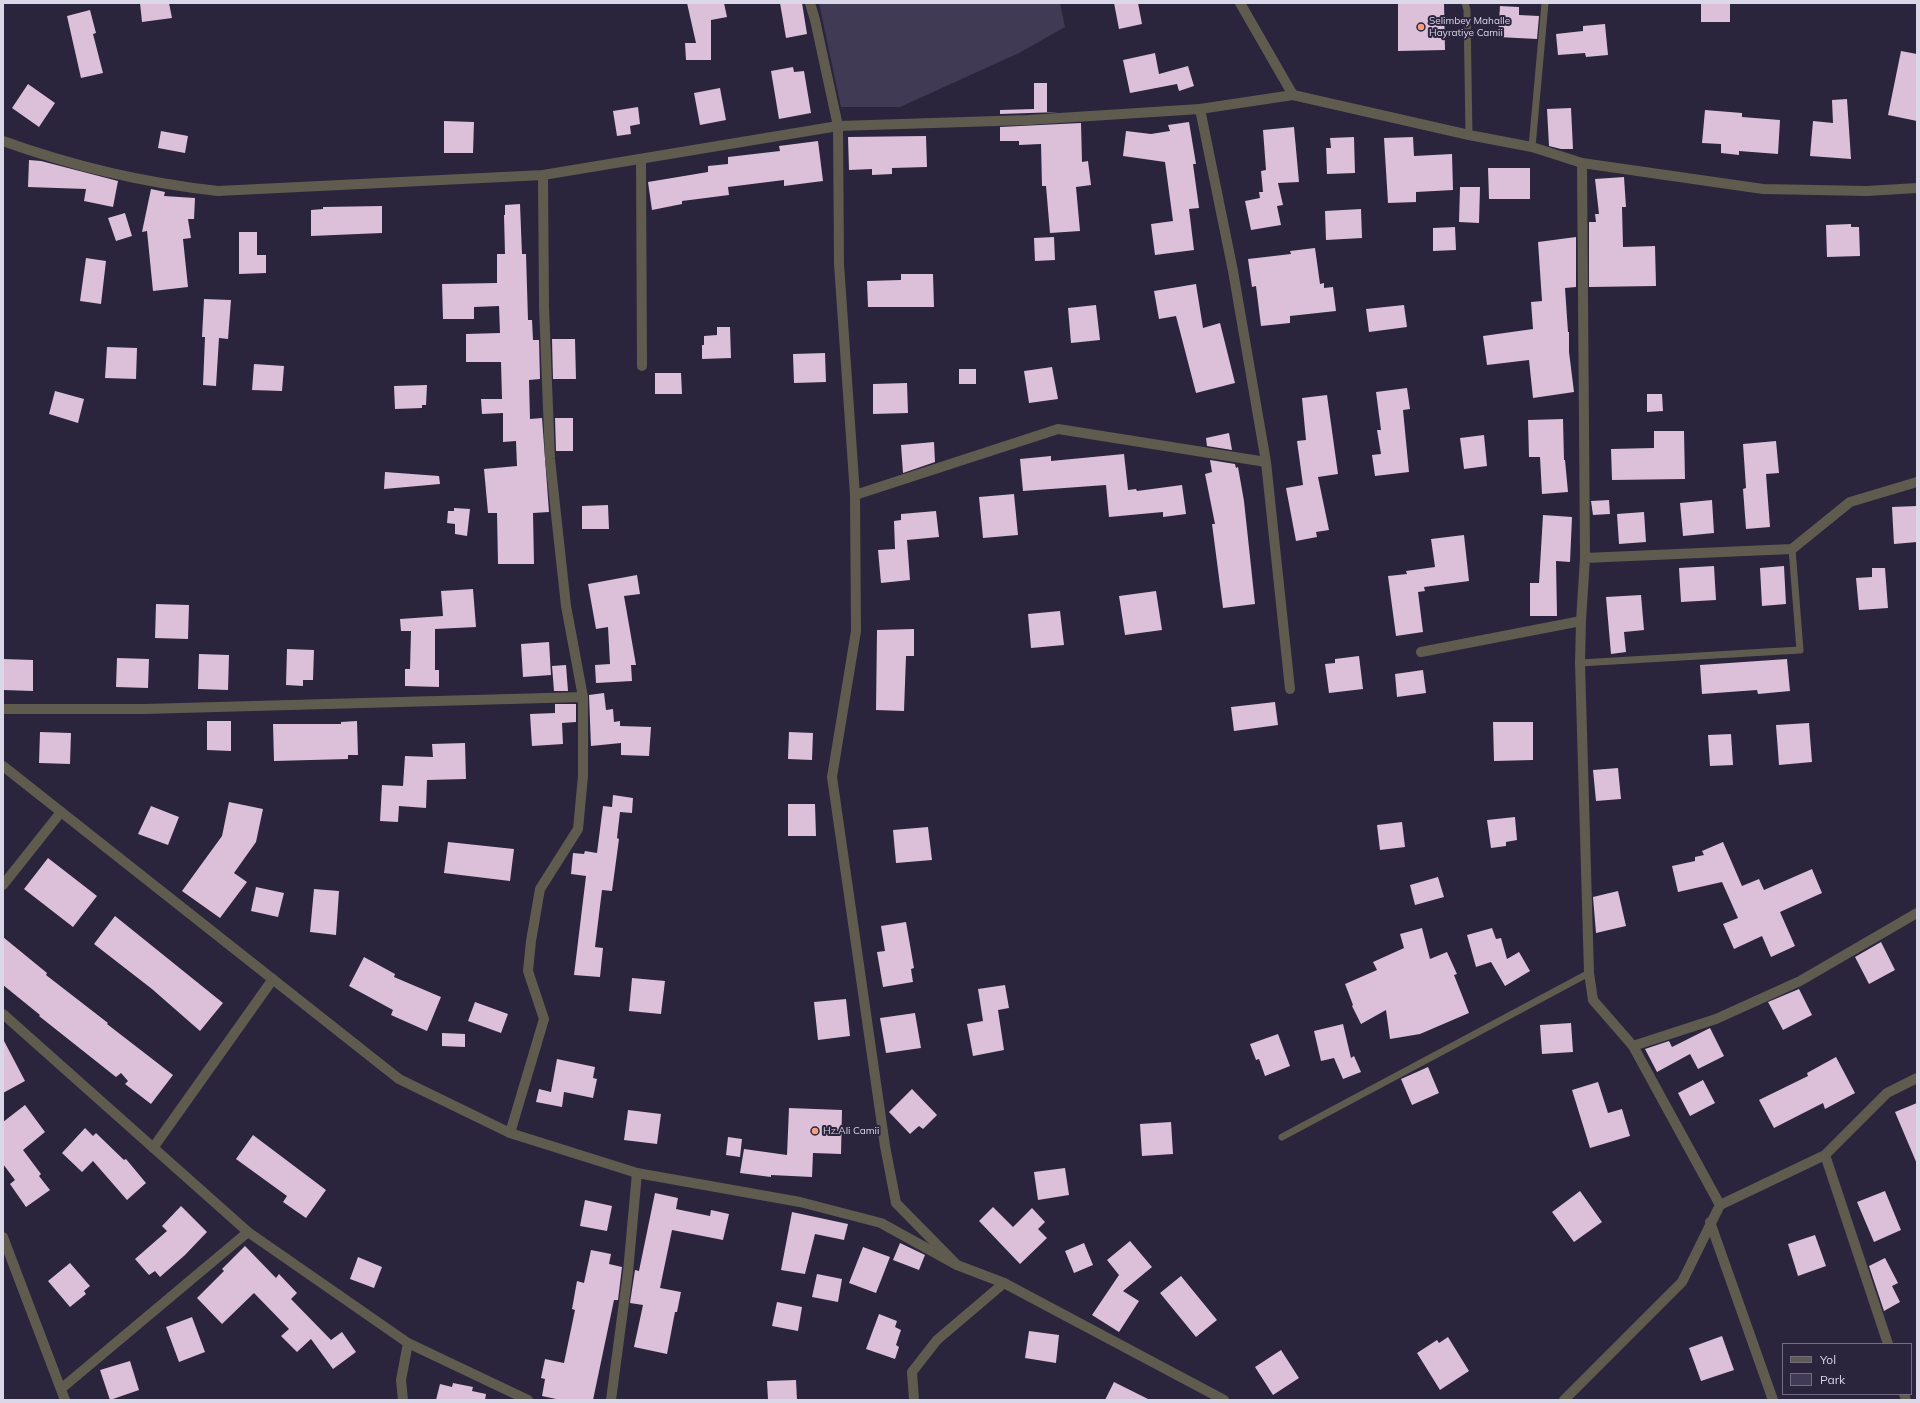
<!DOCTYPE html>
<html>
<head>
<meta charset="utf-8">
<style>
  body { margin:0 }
  #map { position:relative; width:1920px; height:1403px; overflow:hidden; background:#2a243d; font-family:Mulish,sans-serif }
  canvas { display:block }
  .frame { position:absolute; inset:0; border:4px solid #dad7e8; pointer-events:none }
  .legend { position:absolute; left:1782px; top:1343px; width:130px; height:52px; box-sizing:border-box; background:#2a243d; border:1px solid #706c81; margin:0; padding:5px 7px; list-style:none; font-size:12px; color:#dad7e8 }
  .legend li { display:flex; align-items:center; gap:8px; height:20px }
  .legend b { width:20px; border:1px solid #706c81 }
</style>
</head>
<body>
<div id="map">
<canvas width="1920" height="1403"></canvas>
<div class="frame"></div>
<ul class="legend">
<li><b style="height:5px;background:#5f5b4e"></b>Yol</li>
<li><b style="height:11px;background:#403a55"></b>Park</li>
</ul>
</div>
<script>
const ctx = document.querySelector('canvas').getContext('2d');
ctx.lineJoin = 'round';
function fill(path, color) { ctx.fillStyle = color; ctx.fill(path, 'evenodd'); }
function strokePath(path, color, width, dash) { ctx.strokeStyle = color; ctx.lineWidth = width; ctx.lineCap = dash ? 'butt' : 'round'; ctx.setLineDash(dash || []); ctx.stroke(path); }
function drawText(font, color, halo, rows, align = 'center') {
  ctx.font = font + ' Mulish,sans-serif'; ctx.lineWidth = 4; ctx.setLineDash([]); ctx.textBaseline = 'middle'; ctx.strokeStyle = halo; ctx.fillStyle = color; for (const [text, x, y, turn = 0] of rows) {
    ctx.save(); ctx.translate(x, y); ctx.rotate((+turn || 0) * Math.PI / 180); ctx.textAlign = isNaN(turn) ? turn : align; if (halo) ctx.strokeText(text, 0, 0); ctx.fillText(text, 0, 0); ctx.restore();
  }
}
fill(new Path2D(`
  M819,3h241l5,24 -46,26 -119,54h-59z`), '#403a55');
fill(new Path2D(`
  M140,3h29l3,15 -30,4z
  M687,3h37l3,14 -16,3v40h-25l-1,-17h11z
  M780,3h22l5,31 -21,4z
  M1114,3h24l4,21 -23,5z
  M1398,3h46l1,47 -47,1z
  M1701,3h29v19h-29z
  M1500,6l19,1v8l20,1 -2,23 -39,-2z
  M90,10l6,23 -3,1 10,39 -22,5 -14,-62z
  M1605,24l3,31 -22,2 -1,-4 -27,2 -2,-21 27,-3v-5z
  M1901,51l16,3v67l-29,-6z
  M1155,53l4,21 29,-8 6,20 -15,5 -2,-7 -47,9 -7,-33z
  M793,67l1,5 10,-1 7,42 -32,6 -8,-48z
  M1034,83h13v29h12l-59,2v-4l34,-1z
  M28,84l27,19 -16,24 -27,-19z
  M720,88l6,32 -26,5 -6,-32z
  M1847,99l4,60 -41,-3 3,-35 20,2 -1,-23z
  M638,107l2,17 -10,2 1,8 -14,2 -4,-25z
  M1571,108l2,41h-12l-12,-3 -2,-37z
  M1705,110l37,3v4l38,3 -2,34 -39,-3v4l-18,-2v-9l-19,-1z
  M444,121l30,1 -1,31h-29z
  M1189,122l7,42h-3l6,44 -10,1 5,41 -39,5 -4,-31 22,-3 -8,-59 -42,-6 3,-25 25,3 19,-3 -2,-6z
  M1081,123l1,39 6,-1 3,24 -15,2 4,44 -30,2 -4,-47h-4l-1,-42 -22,1v-4h-19v-14z
  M1294,127l5,55 -21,1 5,22 -6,1 4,19 -30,5 -6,-29 15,-3 -1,-6h4l-2,-21 5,-1 -3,-40z
  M161,131l27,5 -3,17 -27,-5z
  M926,136l1,31 -35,1v6l-20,1v-6l-23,1 -1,-33z
  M1354,137l1,36 -28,1 -1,-26h5l-1,-10z
  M1413,137l1,19 38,-2 1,36 -37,2v10l-28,1 -4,-65z
  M818,141l5,40 -39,5v-6l-56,7 1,8 -47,6v3l-30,6 -4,-28 60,-10v-6l20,-2v-7l52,-6 -1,-5z
  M29,160l12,1 77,20 -5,26 -29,-6 2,-12 -58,-2z
  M1488,168h42v31h-41z
  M1624,177l2,30h-4l1,40 32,-1 1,40 -67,1v-65h7l-1,-8h4l-4,-35z
  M1460,187h20l-1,36 -20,-1z
  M151,189l14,3 -1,4 31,2 -1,21h-6l3,19 -8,1 5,48 -35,4 -6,-60 -5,1z
  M520,204l2,50h4l2,66h4l1,20h6l1,39 -11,1 1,39 12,-1 7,94 -16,1 1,51h-36l-1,-51h-9l-4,-44 33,-3 -1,-25 -13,1v-29l-21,1 -1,-15h21l-1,-37h-35v-28l34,-1 -1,-27 -25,1v12h-31l-1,-35 55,-1v-29h8l-1,-39h1v-10z
  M382,206v27l-71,3v-26l12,-1v-2z
  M1361,209l1,29 -36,2 -1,-29z
  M125,213l7,23 -16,5 -8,-23z
  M1851,224v3h8l1,29 -33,1 -1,-32z
  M1455,227l1,23 -23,1v-23z
  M239,232h18v23h9v18l-27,1z
  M1054,237l1,23 -20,1 -1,-23z
  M1576,237v50l-11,1 3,44h1v20l5,40 -41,6 -4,-38 -42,5 -4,-29 50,-7 -2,-27 11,-1 -4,-59z
  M1315,248l5,36 4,-1v5l9,-1 3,24 -46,5v7l-29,3 -5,-40 -4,1 -4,-28 43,-5 -1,-3z
  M86,258l20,3 -5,43 -21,-3z
  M901,274h32l1,33h-66l-1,-26 34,-1z
  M1196,284l7,44 17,-5 15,60 -39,10 -20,-77 -17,3 -5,-28z
  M204,299l27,1 -3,39 -9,-1 -3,48 -13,-1 2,-48h-3z
  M1096,305l4,35 -29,3 -3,-35z
  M1404,305l3,22 -38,5 -3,-23z
  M717,327h13l1,31 -29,1v-14h2v-9l13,-1z
  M552,339h23l1,40h-23z
  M107,347l30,1 -1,31 -31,-1z
  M825,353l1,29 -32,1 -1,-29z
  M254,364l30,2 -2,25 -30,-1z
  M1052,367l6,32 -29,4 -5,-32z
  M959,369h17v15h-17z
  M655,373h26l1,21h-27z
  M907,383l1,30 -35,1v-30z
  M427,385l-1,20h-4v3l-27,1 -1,-23z
  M1407,388l3,21 -7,1 6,62 -34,4 -3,-21 9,-1 -4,-24h4l-5,-38z
  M55,391l29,8 -6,24 -29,-9z
  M1647,394h15l1,17 -16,1z
  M1327,395l11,79 -20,3 11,53 -13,2 1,5 -21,4 -10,-53 17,-3 -6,-44 9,-1 -4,-42z
  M555,418h18v33h-17z
  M1563,419l1,41h1l3,32 -26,2 -2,-37h-11l-1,-37z
  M1654,431h30l1,48 -73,1 -1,-31 43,-1z
  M1229,433l3,17 -25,-4 -1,-8z
  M1484,435l3,31 -23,3 -4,-31z
  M1776,441l3,32 -13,1 4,53 -24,2 -3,-40 3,-1 -3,-44z
  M934,442l1,20 -32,11 -2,-28z
  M1124,454l4,36 8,-1 1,2 45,-6 4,29 -23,3v-5l-54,5 -3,-32 -83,6 -3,-32 31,-3v5z
  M1210,460l25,4 1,4 2,-1 6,34 11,103 -32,4 -11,-84h3l-10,-50 7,-2z
  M385,472l54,4 1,8 -56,5z
  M1014,494l4,41 -35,3 -4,-41z
  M1609,500l1,14 -17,1 -2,-14z
  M1712,500l2,33 -31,3 -3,-33z
  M608,505l1,24h-27v-23z
  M1917,506v36l-23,2 -2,-37z
  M454,508l16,1 -3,27 -12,-2v-10l-8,-1 1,-12h6z
  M936,511l3,26 -32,3 3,40 -29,3 -3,-33 17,-1 -1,-28 7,-1v-6z
  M1644,512l2,30 -27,2 -2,-30z
  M1543,515l29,2 -2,45 -14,-1 1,55h-27v-33h9z
  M1464,535l5,46 -45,6 1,4 -7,1 5,40 -27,4 -8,-60 19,-2 -1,-3 29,-4 -4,-28z
  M1714,566l2,34 -35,2 -2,-34z
  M1784,566l2,38 -24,2 -2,-38z
  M1872,568h13l3,40 -29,2 -3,-32 16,-1z
  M637,575l3,19 -16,2 12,69h-5l1,16 -36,2 -1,-18 15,-1 -2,-37 -12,2 -8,-45z
  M473,589l3,38 -41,2v41h4v17l-34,-1v-17h5l1,-38h-10l-1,-12 43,-3 -2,-25z
  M1156,591l6,39 -37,5 -6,-39z
  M1641,595l3,35 -20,2 2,20 -15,2 -5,-57z
  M156,604l33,1 -1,34 -33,-1z
  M1060,611l4,34 -33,3 -3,-34z
  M914,629v27h-8l-2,55 -28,-1 1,-80z
  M549,642l2,33 -28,2 -2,-33z
  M287,649l27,1 -1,30h-10v6l-17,-1z
  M199,654l30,1 -1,35 -30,-1z
  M1359,656l4,33 -34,4 -4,-29 10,-1v-4z
  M117,658l32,1 -1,29 -32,-1z
  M3,659l30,1v31l-30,-1z
  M1787,659l3,32 -32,3 -1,-4 -55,4 -2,-29z
  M566,665l2,26h-14l-2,-25z
  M1423,670l3,23 -29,4 -2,-23z
  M604,693l2,17 7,-1 1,13 6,-1v5l31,1 -2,29 -28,-1v-12l-30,3 -2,-51z
  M1275,702l3,23 -44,6 -3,-24z
  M555,704h21v18l-14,1 1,21 -31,2 -2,-32 25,-1z
  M207,721h24v30l-24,-1z
  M357,721l1,34h-10v4l-74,2 -1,-37h68v-2z
  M1493,722h40v38l-39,1z
  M1809,723l3,39 -33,3 -3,-40z
  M40,732l31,1 -1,31 -31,-1z
  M789,732l24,1 -1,27 -24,-1z
  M1731,734l2,31 -23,1 -2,-31z
  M465,743l1,36 -39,1 -1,28 -27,-2 -1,16 -18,-1 2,-36 21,1 2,-30 28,1 -1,-13z
  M1618,768l3,31 -25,2 -3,-31z
  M613,795l20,3 -1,15 -12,-1 -3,26 2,1 -7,52 -10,-1 -7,57 8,1 -3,29 -26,-2 12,-99 -15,-2 2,-21 11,1 1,-3 12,2 6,-47 9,1z
  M229,802l34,7 -7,33 -22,31 13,9 -27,36 -38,-27 40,-55z
  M788,804h27l1,32h-28z
  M151,806l28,11 -11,28 -30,-11z
  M1515,817l2,23 -11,2v4l-15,2 -4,-28z
  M1402,822l3,25 -25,3 -3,-25z
  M928,827l4,33 -36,3 -3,-33z
  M448,842l66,7 -4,32 -66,-8z
  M1723,842l19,44 17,-7 5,11 48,-21 10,24 -42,19 15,34 -24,11 -9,-21 -28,13 -11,-25 15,-6 -16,-36 -44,10 -6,-26 23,-5v-4l9,-2 -2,-4z
  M48,858l49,38 -24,31 -49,-38z
  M1438,877l6,20 -29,8 -5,-20z
  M256,887l28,6 -6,24 -27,-6z
  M314,889l25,2 -3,44 -26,-3z
  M1618,891l8,35 -30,7 -3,-36z
  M115,916l108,87 -23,28 -48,-42 -58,-45z
  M906,922l8,46 -3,1 2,13 -30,5 -6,-35 8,-1 -4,-25z
  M1422,928l8,31 17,-7 10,22 -3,1 15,38 -49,21 -30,5 -4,-29 -25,14 -9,-18 1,-1 -8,-21 32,-14 -4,-8 31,-14 -4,-14z
  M1492,928l4,11 5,-1 6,21 12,-7 11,19 -25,15 -14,-24 -15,5 -9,-32z
  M3,937l44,36 -1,2 62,48 -1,1 66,51 -22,29 -26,-20 3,-3 -7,-8 -5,4 -77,-61 1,-1 -37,-30z
  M1881,942l14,28 -26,14 -14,-27z
  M364,957l31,17 -1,3 47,20 -14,34 -36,-16 2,-5 -44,-24z
  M632,978l33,3 -4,33 -32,-3z
  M1005,985l4,23 -11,2 6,40 -31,6 -6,-32 16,-3 -5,-32z
  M1799,989l13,26 -29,15 -15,-28z
  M846,999l4,37 -32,4 -4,-38z
  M475,1002l33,12 -7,19 -33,-12z
  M915,1013l6,35 -35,5 -6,-35z
  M1571,1023l2,29 -31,2 -2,-29z
  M1343,1024l8,34 3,-2 7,16 -18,7 -9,-21 -13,3 -7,-30z
  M1710,1028l14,28 -26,13 -8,-15 -33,18 -12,-23 24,-8 3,6z
  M442,1033l23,1v13l-23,-1z
  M1278,1034l12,32 -25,10 -6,-17 -3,1 -6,-16z
  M3,1039l22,42 -22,12z
  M1836,1057l19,36 -30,16 -2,-6 -49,25 -15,-28 49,-24 -1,-3z
  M557,1059l38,8 -2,11 4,1 -4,19 -29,-6 -2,15 -26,-5 3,-13 12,3z
  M1428,1067l11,26 -27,12 -11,-26z
  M1703,1080l12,23 -25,13 -12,-23z
  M1598,1082l10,31 14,-4 8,27 -40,12 -18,-58z
  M912,1089l25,26 -14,14 -4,-3 -9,8 -21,-22z
  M1917,1103v61l-22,-52z
  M25,1105l20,27 -22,18 18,24 -2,2 11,14 -24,17 -16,-23 5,-4 -12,-16v-42z
  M789,1108l53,2 -1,44 -28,-1 -1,24 -41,-2v2l-31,-4 4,-24 43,6z
  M628,1110l33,4 -4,30 -33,-4z
  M1171,1122l2,32 -31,2 -2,-32z
  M85,1128l8,8 3,-3 28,27 2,-1 20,24 -19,17 -34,-39 -11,11 -20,-19z
  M253,1135l73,55 -20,28 -23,-16 4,-6 -51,-37z
  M728,1137l14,2 -2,18 -14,-2z
  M1065,1168l4,27 -31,5 -4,-28z
  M1580,1191l22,31 -28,20 -22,-30z
  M1885,1191l16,39 -27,12 -17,-40z
  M655,1193l23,5 -2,11 34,7 1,-6 18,4 -6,26 -51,-10 -12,58 21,4 -4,20h-2l-8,42 -33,-7 9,-42 -13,-2 5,-33 4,1z
  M585,1200l27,6 -5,25 -27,-5z
  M181,1206l26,26 -22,23 -25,22 -5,-6 -6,4 -14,-16 32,-28 -5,-5z
  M993,1207l20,20 19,-19 13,14 -7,7 9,9 -27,26 -41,-43z
  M792,1212l56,12 -4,16 -29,-6 -10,40 -24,-4z
  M1815,1235l11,31 -28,10 -10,-32z
  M1130,1241l22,26 -29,24 16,10 -20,31 -27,-17 27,-40 -12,-15z
  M900,1243l25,12 -6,15 -26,-10z
  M1084,1243l9,22 -19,8 -9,-22z
  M245,1246l31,32 3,-4 18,19 -6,6 40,41 11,-8 14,20 -23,17 -22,-30 -14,13 -16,-16 8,-7 -35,-36 -32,31 -25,-26 27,-27 -2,-2z
  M863,1247l27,10 -14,36 -27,-10z
  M591,1250l20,4 -2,10 13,3 -4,33h-4l-21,100h-32l-19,-4 3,-17 -4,-1 4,-19 19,4 11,-53 -3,-1 5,-28 7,2z
  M358,1257l24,10 -8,21 -24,-9z
  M1885,1258l13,25 -6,3 8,16 -16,9 -15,-45z
  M70,1263l20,23 -6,5 2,3 -16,13 -22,-26z
  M817,1274l25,5 -4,23 -26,-5z
  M1181,1276l36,44 -21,17 -36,-44z
  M777,1302l25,5 -4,24 -26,-5z
  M879,1314l18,7 -2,6 6,3 -5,15 3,2 -4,12 -29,-10z
  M192,1317l13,35 -26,10 -13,-35z
  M1029,1331l30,4 -3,28 -31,-5z
  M1722,1336l12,34 -33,11 -12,-33z
  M1448,1337l21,34 -29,19 -23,-37 20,-13 2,3z
  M1281,1350l18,28 -26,17 -18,-28z
  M130,1361l9,29 -29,10 -10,-30z
  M796,1380l1,20h-29l-1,-19z
  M1114,1382l36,18h-45z
  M453,1383l20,4 -1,4 14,3 -1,6h-49l4,-16 12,3z`), '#dcbfd8');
strokePath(new Path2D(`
  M1465,3l2,7 2,125
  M1532,147l13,-144
  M1580,663l220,-13 -8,-101
  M1282,1137l307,-164`), '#5f5b4e', 7);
strokePath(new Path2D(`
  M810,3l5,17 23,106 1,138 16,231 1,136 -24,146 53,369 11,57 59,60
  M1240,3l53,92
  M1200,109l33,162 33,191 24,227
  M641,159l1,207
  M855,495l203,-66 208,33
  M1585,558l207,-9 58,-47 67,-20
  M1421,652l160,-31
  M3,709h141l439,-12
  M3,885l58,-73
  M3,1014l245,218 160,111 120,57
  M1633,1046l83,-27 84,-38 117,-68
  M510,1133l34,-114 -16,-48 3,-30 9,-52 38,-60 5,-53v-79l-17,-91 -16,-147 -6,-152 -1,-132
  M153,1148l120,-169
  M1825,1155l63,189
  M1720,1205l105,-50 62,-62 30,-15
  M1710,1222l63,178
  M3,1237l62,163
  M62,1388l186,-156
  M1904,1394l2,6
  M403,1400l-2,-20 7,-37
  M611,1400l17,-128 9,-99
  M914,1400l-2,-28 25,-32 67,-57
  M1564,1400l118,-118 38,-77 -87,-159 -40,-46 -4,-27 -9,-310 1,-42 4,-63 -3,-395`), '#5f5b4e', 10);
strokePath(new Path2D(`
  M3,141c69,25 142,42 215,50l325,-16 295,-49 190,-6 172,-11 93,-14 176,40 63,12 50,16 181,26 104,2 50,-3
  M3,766l396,313 111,54 127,40 163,29 81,21 76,42 47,18 220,117`), '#5f5b4e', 10);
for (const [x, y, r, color] of [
  [1421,27,4,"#f2a080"],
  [815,1131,4,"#f2a080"]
]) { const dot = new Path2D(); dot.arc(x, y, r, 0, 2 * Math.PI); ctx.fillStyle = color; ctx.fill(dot); strokePath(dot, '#2a243d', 1.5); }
drawText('10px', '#dad7e8', '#2a243d', [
  ["Selimbey Mahalle",1429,21],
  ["Hayratiye Camii",1429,33],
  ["Hz.Ali Camii",823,1131]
], 'left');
</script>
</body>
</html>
